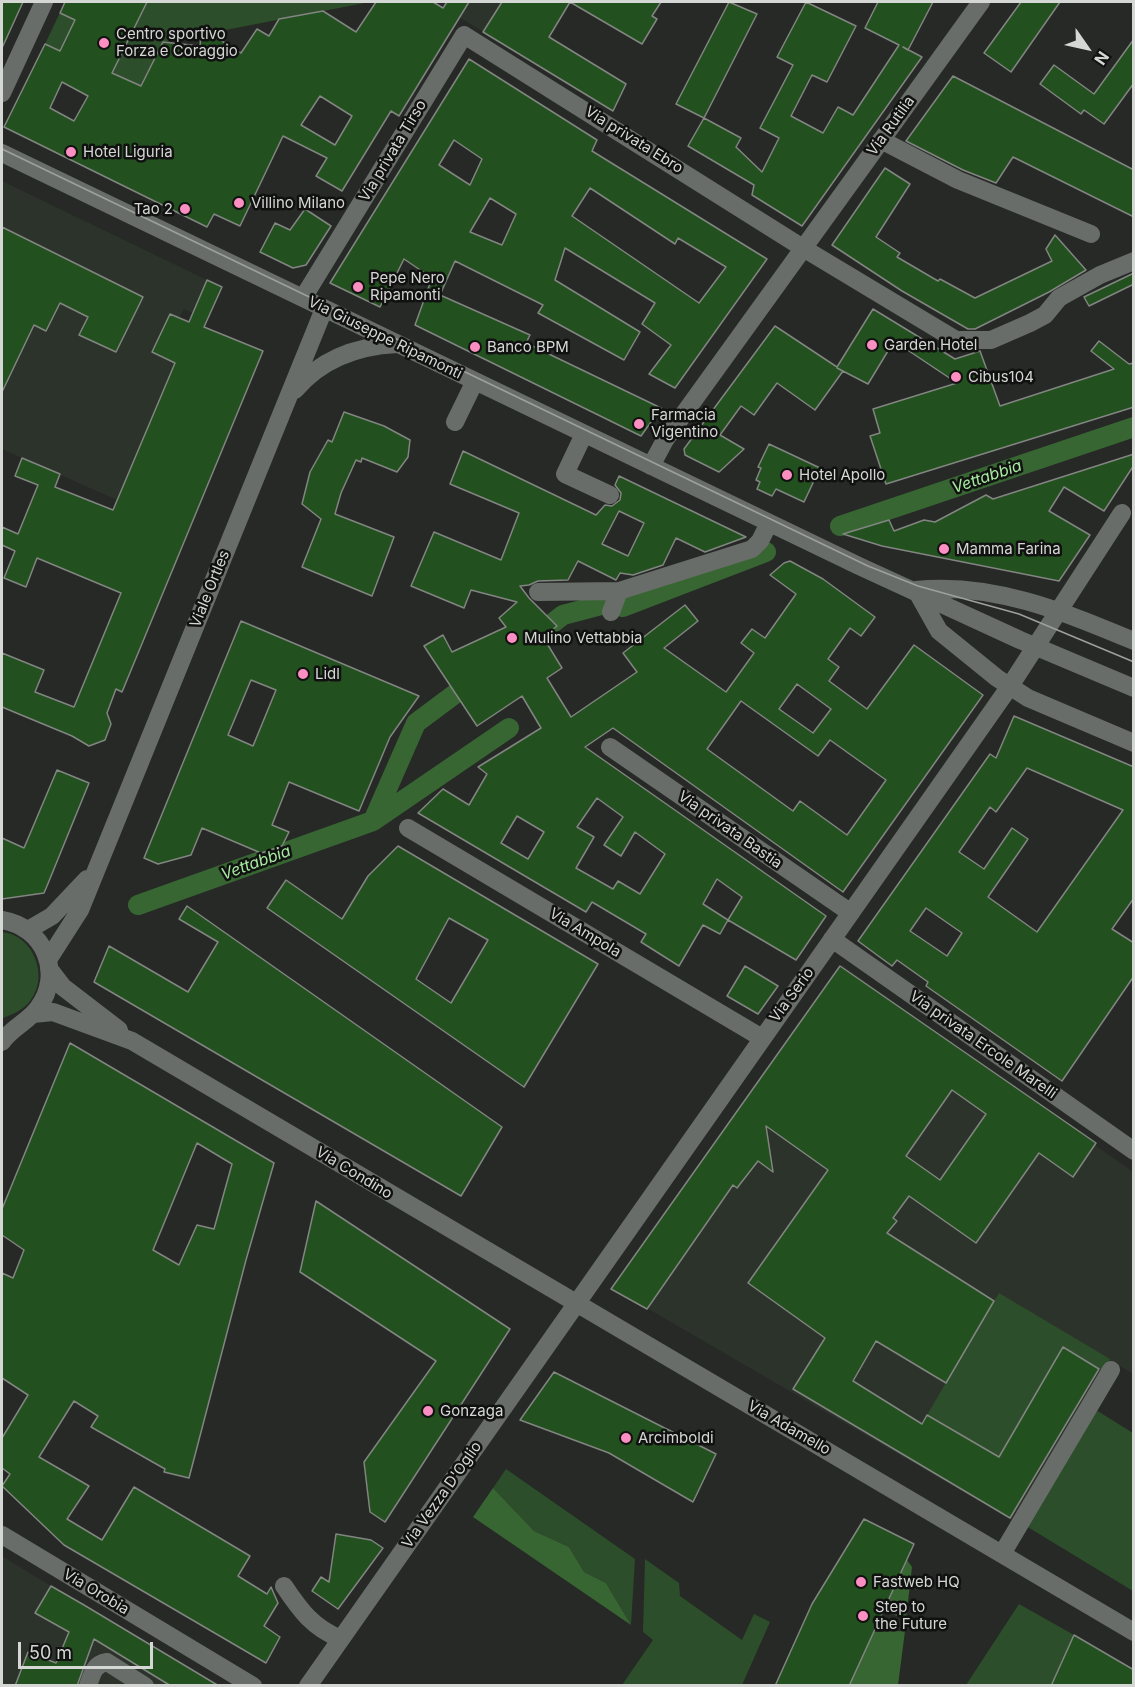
<!DOCTYPE html>
<html>
<head>
<meta charset="utf-8">
<style>
  body { margin:0 }
  #map { position:relative; width:1135px; height:1687px; overflow:hidden; background:#262926; font-family:Inter,sans-serif }
  canvas { display:block }
  .frame { position:absolute; inset:0; border:3px solid #d5d7d5; pointer-events:none }
  .north { position:absolute; left:1057px; top:18px; width:60px; height:60px; -webkit-text-stroke:4px #101110; paint-order:stroke; rotate:124deg; font-size:16px; font-weight:700; line-height:24px; text-align:center; color:#d5d7d5 }
  .north::after { content:''; display:block; margin:auto; width:21px; height:27px; background:#d5d7d5; clip-path:polygon(50% 0,100% 100%,50% 72%,0 100%) }
  .scale { position:absolute; left:18px; top:1642px; width:135px; height:27px; box-sizing:border-box; border:3px solid #d5d7d5; border-top:0; padding-left:8px; font-size:18px; line-height:21px; white-space:nowrap; color:#d5d7d5; -webkit-text-stroke:4px #101110; paint-order:stroke }
</style>
</head>
<body>
<div id="map">
<canvas width="1135" height="1687"></canvas>
<div class="frame"></div>
<div class="north">N</div>
<div class="scale">50 m</div>
</div>
<script>
const ctx = document.querySelector('canvas').getContext('2d');
ctx.lineJoin = 'round';
function fill(path, color) { ctx.fillStyle = color; ctx.fill(path, 'evenodd'); }
function strokePath(path, color, width, dash) { ctx.strokeStyle = color; ctx.lineWidth = width; ctx.lineCap = dash ? 'butt' : 'round'; ctx.setLineDash(dash || []); ctx.stroke(path); }
function drawText(font, color, halo, rows, align = 'center') {
  ctx.font = font + ' Inter,sans-serif'; ctx.lineWidth = 5; ctx.setLineDash([]); ctx.textBaseline = 'middle'; ctx.strokeStyle = halo; ctx.fillStyle = color; for (const [text, x, y, turn = 0] of rows) {
    ctx.save(); ctx.translate(x, y); ctx.rotate((+turn || 0) * Math.PI / 180); ctx.textAlign = isNaN(turn) ? turn : align; if (halo) ctx.strokeText(text, 0, 0); ctx.fillText(text, 0, 0); ctx.restore();
  }
}
fill(new Path2D(`
  M469,2h101l-36,61 -75,-46z
  M2,181l205,99 -14,33 -9,-4 -5,9 -9,-4 -18,38 23,11 -58,137 -115,-51z
  M842,965l291,207v202l-13,-8 -93,163 -413,-240z
  M2,1556l54,33 163,96h-217z`), '#2c332b');
fill(new Path2D(`
  M65,2h305l-207,40 -22,44 -96,-42z
  M2,932c31,3 48,44 28,69 -7,9 -17,13 -27,17z
  M999,1293l111,66 -7,12 -40,-23 -64,109 -72,-42z
  M1096,1410l37,23v158l-107,-65z
  M506,1469l129,90 -4,66 -25,-42 -22,-11 -15,-25 -35,-16 -41,-43z
  M645,1559l34,24 1,13 62,44 12,-26 16,8 -28,63h-120l31,-45 -10,-8z
  M1019,1604l55,31 -23,50h-85z`), '#2d4e2a');
fill(new Path2D(`
  M493,1488l41,43 35,16 15,25 22,11 25,42 -158,-108z
  M907,1560l5,7 -6,52 -23,-8z
  M905,1631l-7,54 -49,1 24,-54z`), '#386633');
strokePath(new Path2D(`
  M840,526l294,-99
  M623,607l143,-55
  M554,622l9,-7 38,-10
  M373,821l136,-93
  M138,905l235,-84 43,-98 59,-44`), '#386633', 20);
const building = new Path2D(`
  M2,2h21l-21,46z
  M65,2h82l-35,71 29,13 22,-44 37,4 1,-11 21,-4 -5,7 24,15 16,-24 12,7 10,-17 44,-8 33,21 20,-30h57l10,6 4,-6h22l-70,114 -8,-5 -49,80 -26,-15 11,-18 -44,-22 -43,90 -26,-12 -7,13 -203,-100 41,-83 15,7 15,-31 -15,-7zM62,82l26,14 -14,25 -24,-13zM320,96l32,20 -17,29 -34,-20z
  M502,2h159l-9,14 5,3 -15,25 -72,-42 -21,35 77,47 -13,27 -130,-79z
  M729,2l28,12 -53,104 -28,-14z
  M806,2l50,24 -29,56 -15,-7 -21,41 32,17 15,-26 15,8 46,-70 -34,-17 13,-26h55l-25,48 -5,-3 19,10 -120,169 -50,-31 2,-10 -66,-39 16,-28 37,20 -5,9 26,25 17,-34 -19,-10 33,-63 -16,-8z
  M1021,2h39l-49,70 -27,-19z
  M1134,39v44l-30,41 -20,-14 -3,4 -41,-30 14,-19 40,29z
  M469,59l128,81 -5,11 175,108 -92,129 -26,-14 22,-29 -29,-21 13,-21 -90,-55 -10,32 85,52 -16,28 -86,-47 5,-8 -88,-44 -15,34 90,40 -4,8 135,65 -20,28 -226,-111 17,-47 -28,-19 -24,48 -50,-24zM454,140l28,19 -12,26 -31,-20zM590,188l85,56 3,-6 48,29 -27,36 -127,-87zM490,198l26,16 -14,31 -32,-13z
  M953,76l181,94v47l-121,-60 -17,26 -33,-13 -57,-29z
  M885,168l25,16 -34,53 24,16 -3,4 41,24 2,-2 35,19 77,-37 -6,-12 9,-14 31,35 -37,22 -74,37h-7l-66,-38 -70,-46z
  M305,209l26,17 -25,39 -13,3 -33,-16 15,-29 15,7z
  M2,227l141,70 -27,55 -37,-17 9,-18 -28,-14 -14,28 -12,-6 -32,67z
  M1134,273v11l-45,22 -5,-9z
  M207,280l15,7 -18,40 59,24 -141,341 -6,-3 -9,24 4,11 -6,16 -16,6 -17,-10 -70,-29v-54l42,17 -9,22 39,15 47,-114 -84,-35 -11,29 -22,-9 11,-27 -13,-6v-18l16,7 20,-49 -23,-9 7,-18 38,16 -5,13 58,23 62,-147 -23,-11 18,-38 19,8z
  M873,309l82,50 25,-8 20,55 114,-37 -23,-18 8,-10 30,23 5,-1v44l-248,77 -16,-48 10,-3 -7,-24 84,-26 -63,-42 -26,43 -31,-16 6,3 -28,39 -38,-27 -23,32 -13,-9 -21,29 24,14 -25,23 -34,-17 -1,-6 91,-123 62,41z
  M344,412l40,14 26,14 -2,17 -11,15 -35,-14 -1,4 -5,-2 -15,33 -6,21 59,23 -22,59 -70,-29 19,-48 -19,-15 8,-32 18,-32 4,2z
  M769,444l51,24 -16,34 -28,-13 -4,7 -15,-7 3,-7 -4,-2 5,-12 -3,-1z
  M463,451l133,64 9,-10 7,1 8,-6 1,-7 -6,-8 4,-9 127,61 -41,15 -29,-14 -13,27 -30,10 -13,-2 -4,7 -38,-19 -10,19 -30,1 -9,4 -9,1 9,12 28,28 -14,11 19,31 -15,10 24,39 66,-45 -14,-19 62,-48 13,16 -34,27 62,44 28,-39 -13,-10 11,-14 13,9 31,-44 -26,-19 14,-12 6,-2 33,18 52,38 -14,19 -11,-8 -22,31 11,8 -10,14 38,28 47,-64 69,50 -140,197 -230,-164 -28,19 241,169 -30,44 -68,-40 -8,14 -17,-9 -24,41 -38,-24 5,-8 -54,-32 -6,10 -168,-99 25,-24 26,16 18,-31 -9,-7 63,-39 -19,-32 -45,30 -53,-80 19,-11 9,17 54,-25 -7,-9 18,-16 -46,-12 -7,18 -53,-22 23,-54 67,28 18,-47 -69,-29zM619,511l25,12 -16,33 -26,-12zM797,684l34,25 -18,24 -34,-24zM741,701l77,55 12,-16 56,40 -39,55 -47,-34 -7,10 -86,-62zM597,798l26,19 -19,28 17,11 14,-24 30,22 -25,40 -22,-13 -5,8 -37,-21 18,-31 -17,-10zM517,816l27,16 -16,27 -27,-16zM717,879l25,18 -14,23 -25,-16z
  M1134,454v11l-30,46 -40,-24 -15,24 41,24 -31,46 -177,-35 -39,-12 46,-14 5,11 30,-11 11,2 51,-27 7,4z
  M241,621l178,75 -29,41 -31,74 -70,-29 -17,43 17,7 -7,14 -21,7 -59,-25 -11,27 -33,9 -14,-6zM251,680l25,10 -23,56 -25,-11z
  M1014,716l120,51v131l-22,31 22,14v33l-72,105 -136,-95 2,-4 -31,-22 -5,6 -34,-25 132,-187 6,4zM1027,768l96,42 -86,122 -49,-35 40,-58 -16,-11 -28,41 -25,-17 31,-45 6,5zM926,908l36,25 -15,23 -37,-25z
  M57,770l32,13 -42,103 -3,7 -42,6v-61l22,10z
  M398,846l200,118 -74,123 -257,-179 19,-28 56,39 26,-43zM449,918l39,22 -37,63 -35,-24z
  M187,906l315,221 -41,69 -367,-214 15,-36 79,46 30,-50 -39,-23z
  M745,966l33,20 -20,28 -31,-18z
  M840,966l256,177 -23,34 -34,-24 -63,90 -67,-47 -16,22 4,3 -10,12 107,68 -48,82 -70,-42 -23,40 69,43 5,-9 72,42 64,-110 36,22 -89,149 -217,-129 32,-51 -77,-55 80,-113 -62,-44 7,46 -15,-11 -21,27 -4,-3 -86,124 -36,-20zM952,1090l34,24 -46,66 -34,-24z
  M70,1043l204,120 -28,97 -57,218 -25,-6 1,-3 -74,-42 7,-11 -24,-15 -35,56 50,29 -22,33 35,21 32,-53 116,69 -12,20 29,18 4,-7 7,16 -14,23 16,11 -14,26 -202,-118 -62,-59 8,-12 -8,-6v-30l26,-43 -26,-17v-105l11,5 11,-28 -22,-15v-26zM197,1143l35,21 -18,65 -17,-4 -18,40 -26,-15z
  M316,1201l194,128 -125,193 -15,-10 -6,-50 72,-101 -136,-89z
  M554,1372l162,82 -23,48 -84,-49 -89,-33z
  M864,1519l50,25 -65,142h-74l37,-82z
  M336,1534l35,6 12,8 -45,61 -26,-18 9,-14 8,5z
  M51,1586l33,19 135,81h-48l-77,-47 -17,47h-62l13,-34 28,11 13,-31 -34,-19z
  M1074,1635l60,35v16h-83z`);
fill(building, '#22501e');
strokePath(building, '#828581', 1.5);
strokePath(new Path2D(`
  M2,93l42,-91
  M881,140l77,40 133,54
  M2,153l857,413 161,74 114,48
  M303,298l161,-263 339,213 153,92h35l39,-17 15,-8 14,-17 41,-23 34,-14
  M295,390c26,-31 62,-44 102,-46
  M455,422l20,-41
  M584,434l-19,40 45,21
  M651,466l14,-26 316,-438
  M916,590l23,41 58,47 31,20 106,45
  M916,590c77,-8 148,22 218,51
  M538,592l81,-1 133,-42 8,-8 9,-18
  M611,612l8,-21
  M610,747l241,166
  M408,828l354,210
  M2,920c42,7 62,53 36,88 -10,14 -27,20 -36,34
  M28,930l24,-14 35,-37
  M832,939l302,212
  M48,960l32,-50 244,-601
  M50,970l13,17 56,43
  M33,1014l20,-2 79,29 1002,591
  M2,1535l251,151
  M1002,1554l109,-184
  M284,1586c16,24 29,42 57,53
  M88,1686c4,-12 6,-22 19,-24l38,24
  M308,1686l702,-1000 112,-173`), '#696d69', 18);
strokePath(new Path2D(`
  M2,149l866,417 50,20 101,28 115,48`), '#9ea09e', 1.5);
for (const [x, y, r, color] of [
  [104,43,6,"#fc8fc1"],
  [71,152,6,"#fc8fc1"],
  [239,203,6,"#fc8fc1"],
  [185,209,6,"#fc8fc1"],
  [358,287,6,"#fc8fc1"],
  [872,345,6,"#fc8fc1"],
  [475,347,6,"#fc8fc1"],
  [956,377,6,"#fc8fc1"],
  [639,424,6,"#fc8fc1"],
  [787,475,6,"#fc8fc1"],
  [944,549,6,"#fc8fc1"],
  [512,638,6,"#fc8fc1"],
  [303,674,6,"#fc8fc1"],
  [428,1411,6,"#fc8fc1"],
  [626,1438,6,"#fc8fc1"],
  [861,1582,6,"#fc8fc1"],
  [863,1616,6,"#fc8fc1"]
]) { const dot = new Path2D(); dot.arc(x, y, r, 0, 2 * Math.PI); ctx.fillStyle = color; ctx.fill(dot); strokePath(dot, '#101110', 2); }
drawText('15px', '#d5d7d5', '#101110', [
  ["Centro sportivo",116,34],
  ["Forza e Coraggio",116,51],
  ["Hotel Liguria",83,152],
  ["Villino Milano",251,203],
  ["Tao 2",173,209,"right"],
  ["Pepe Nero",370,278],
  ["Ripamonti",370,295],
  ["Garden Hotel",884,345],
  ["Banco BPM",487,347],
  ["Cibus104",968,377],
  ["Farmacia",651,415],
  ["Vigentino",651,432],
  ["Hotel Apollo",799,475],
  ["Mamma Farina",956,549],
  ["Mulino Vettabbia",524,638],
  ["Lidl",315,674],
  ["Gonzaga",440,1411],
  ["Arcimboldi",638,1438],
  ["Fastweb HQ",873,1582],
  ["Step to",875,1607],
  ["the Future",875,1624]
], 'left');
drawText('15px', '#d5d7d5', '#101110', [
  ["Via Rutilia",891,126,-54],
  ["Via privata Ebro",634,140,32],
  ["Via privata Tirso",393,151,-59],
  ["Via Giuseppe Ripamonti",385,338,26],
  ["Viale Ortles",210,589,-68],
  ["Via privata Bastia",730,830,35],
  ["Via Ampola",585,933,31],
  ["Via Serio",792,995,-54],
  ["Via privata Ercole Marelli",983,1045,35],
  ["Via Condino",354,1173,31],
  ["Via Adamello",789,1428,30],
  ["Via Vezza D'Oglio",442,1495,-55],
  ["Via Orobia",96,1592,31]
]);
drawText('italic 16px', '#a6eb9f', '#101110', [
  ["Vettabbia",987,477,-19],
  ["Vettabbia",256,863,-20]
]);
</script>
</body>
</html>
